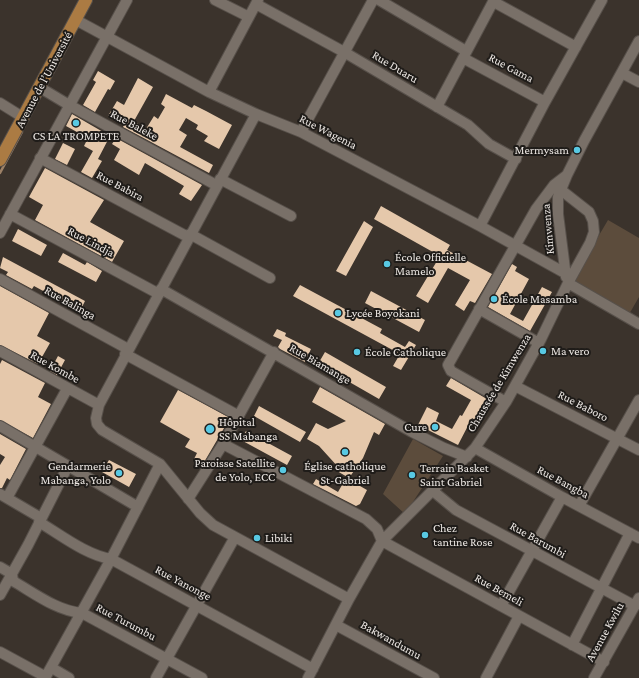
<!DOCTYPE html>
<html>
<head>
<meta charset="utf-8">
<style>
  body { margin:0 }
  canvas { display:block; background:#3b332c }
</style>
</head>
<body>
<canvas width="639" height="678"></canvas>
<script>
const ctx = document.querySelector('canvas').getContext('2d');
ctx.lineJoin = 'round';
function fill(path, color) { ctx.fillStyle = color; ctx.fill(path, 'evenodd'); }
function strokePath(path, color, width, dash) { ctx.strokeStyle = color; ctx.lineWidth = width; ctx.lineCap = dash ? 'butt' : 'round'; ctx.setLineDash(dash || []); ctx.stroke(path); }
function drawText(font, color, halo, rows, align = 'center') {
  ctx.font = font + ' "Crimson Pro",serif'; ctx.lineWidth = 4; ctx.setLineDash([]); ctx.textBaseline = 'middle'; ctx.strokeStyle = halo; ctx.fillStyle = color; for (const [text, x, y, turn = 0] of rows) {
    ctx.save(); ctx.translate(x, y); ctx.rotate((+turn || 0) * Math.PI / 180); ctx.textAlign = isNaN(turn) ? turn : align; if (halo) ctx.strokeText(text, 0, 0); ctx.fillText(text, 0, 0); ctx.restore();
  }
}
fill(new Path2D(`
  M608,220l31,18v59l-11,19 -57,-33z
  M413,439l30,17 -38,58 -22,-20z`), '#5c4c3c');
strokePath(new Path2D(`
  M0,173l22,-41`), '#9d8167', 2.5);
fill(new Path2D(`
  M98,71l17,10 -5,9 -2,-1 -13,23 -12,-7 13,-23 -3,-2z
  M138,78l15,9 -19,34 12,8 8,-13 4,3 7,-12 -4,-3 5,-10 26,14 2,-3 12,6 26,14 -13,24 -15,-8 4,-5 -12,-7 2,-4 -12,-7 -7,12 8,5 -7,12 33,18 -4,8 -86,-46 1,-2 -16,-9 9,-15 7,4z
  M72,114l38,22 -12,23 4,2 -10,17 -11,-6 12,-21 -9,-5 4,-8 -22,-12z
  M116,138l86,47 -11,16 -12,-7 5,-8 -39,-23 -6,12 -25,-15 6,-11 -8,-5z
  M63,143l12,6 -8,16 -12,-6z
  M45,168l59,32 -14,22 34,19 -12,21 -77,-42 8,-15 -14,-8z
  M381,206l69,39 -3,5 45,24 -17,29 -5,-2 -6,10 -9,-6 15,-25 -22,-12 -20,35 -12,-7 24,-40 -66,-37z
  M364,221l9,6 -27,49 -10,-5z
  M18,229l29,16 -6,11 -29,-15z
  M63,253l22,12 2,-3 15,9 -6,11 -38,-20z
  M3,257l82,44 -5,10 -46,-25 -2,3 -26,-14 2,-3 -8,-4z
  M512,264l5,3 -2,4 14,8 -19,35 13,7 19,-34 10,5 -22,39 -42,-24z
  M300,285l82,44 -2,4 25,14 4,-6 7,4 -15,25 -8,-4 7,-12 -107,-58z
  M0,286l49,27 -12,23 13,7 -12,21 -38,-19z
  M371,291l54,29 -6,12 -54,-29z
  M277,329l9,4 -1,3 26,13 -6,13 -25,-13 -2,-2 4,-7 -9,-4z
  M325,352l61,35 -7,12 -61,-35z
  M58,356l7,4 -8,15 -7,-4z
  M2,360l43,23 -7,14 13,7 -18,34 -33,-18v-56z
  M451,378l41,24 -12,21 -8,-5 -14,27 -40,-20 9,-18 12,6 -3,8 16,8 8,-14 2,1 9,-16 -25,-14z
  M320,387l65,37 -6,11 -5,-3 -11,26 -14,20 -12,-7 2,-3 -20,-22 -12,-7 9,-16 12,6 18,-8 -34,-19z
  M178,390l52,28 -27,46 -9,-5 3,-6 -12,-6 5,-8 -30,-17z
  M259,406l47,26 -6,10 -46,-26z
  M246,431l46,25 -5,9 -46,-25z
  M0,434l26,15 -16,31 -3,-2 -5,10h-2v-23l5,-8 -5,-3z
  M109,460l27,14 -7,13 -27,-15z
  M346,478l21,12 -7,14 -4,2 -43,-22 3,-5 22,13z`), '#e5c8ab');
const minor = new Path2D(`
  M215,0l34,17
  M379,0l87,51
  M494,2l82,45
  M256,4l88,48 124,73 21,19 27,15
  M76,20l133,72 47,22 45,18 179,94 85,47
  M463,58l82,44
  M622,73l17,9
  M39,87l30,18 147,80
  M209,92l49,-92
  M0,103l24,15
  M437,107l57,-107
  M256,114l-157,291 -3,13 1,6 5,6 58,34 40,49 13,12 136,74
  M301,132l72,-132
  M40,158l148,79
  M220,179l71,37
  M10,214l149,80
  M480,226l65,-124 57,-102
  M0,233l127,-233
  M190,234l80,44
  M566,277l-8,-63v-17l9,-22 17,-34 55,-100
  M0,279l128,70
  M568,283l71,41
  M161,289l251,143 32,16 23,9
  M479,309l60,34
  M0,351l99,54
  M125,354l114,62
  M515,386l124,64
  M506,402l-55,-31 -3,-6 88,-156 18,-24 13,-10
  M0,426l138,81
  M223,444l143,75 11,10 5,12 222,121
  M475,448l87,49 77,41
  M433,491l23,19 179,96
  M0,494l41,24
  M7,498l60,-109
  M188,499l35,-55 51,-92
  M579,506l60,-106
  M39,522c22,13 47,33 72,37l202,110
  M0,567l12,7 1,7c21,12 44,30 69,32l120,65
  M0,595l28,-50 40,-79
  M501,606l61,-109
  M336,625l98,53
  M572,645l58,-112
  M0,652l46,25
  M52,668l17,10
  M45,678l66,-119 49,-95
  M156,678l79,-141
  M308,678l41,-79 33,-58 93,-93 31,-46 35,-63 27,-56 22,-40 4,-11 -1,-11 -4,-9 -28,-22
  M486,678l33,-62
  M594,678l45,-80`);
const major = new Path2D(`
  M0,160l86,-160`);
strokePath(minor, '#57504a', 12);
strokePath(major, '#57504a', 14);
strokePath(minor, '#797068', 10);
strokePath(major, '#ab7b43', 12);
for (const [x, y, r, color] of [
  [76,123,4,"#58c9e3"],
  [577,150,4,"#58c9e3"],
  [387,264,4,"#58c9e3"],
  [494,299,4,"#58c9e3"],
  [338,313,4,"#58c9e3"],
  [543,351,4,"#58c9e3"],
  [357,352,4,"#58c9e3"],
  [435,427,4,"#58c9e3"],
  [210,429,5,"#58c9e3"],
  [345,452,4,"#58c9e3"],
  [283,470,4,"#58c9e3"],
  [119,473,4,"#58c9e3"],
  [412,475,4,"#58c9e3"],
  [425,535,4,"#58c9e3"],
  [257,538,4,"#58c9e3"]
]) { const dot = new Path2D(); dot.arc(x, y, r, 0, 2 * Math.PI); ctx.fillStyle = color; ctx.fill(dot); strokePath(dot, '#1f1c19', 1.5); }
drawText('12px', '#ede8e4', '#1f1c19', [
  ["Rue Duaru",395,67,31],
  ["Rue Gama",511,68,28],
  ["Avenue de l’Université",44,80,-62],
  ["Rue Baleke",134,125,28],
  ["Rue Wagenia",328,132,27],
  ["Rue Babira",120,186,28],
  ["Kimwenza",548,229,-95],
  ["Rue Lindja",91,242,28],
  ["Rue Balinga",70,303,29],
  ["Rue Biamange",320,364,30],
  ["Rue Kombe",55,367,29],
  ["Chaussée de Kimwenza",499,383,-59],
  ["Rue Baboro",583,406,27],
  ["Rue Bangba",563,482,28],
  ["Rue Barumbi",538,540,29],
  ["Rue Yanonge",183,583,28],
  ["Rue Bemeli",499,590,29],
  ["Rue Turumbu",126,622,28],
  ["Avenue Kwilu",605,632,-61],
  ["Bakwandumu",391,640,29]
]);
drawText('12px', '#ede8e4', '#1f1c19', [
  ["CS LA TROMPETE",76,136,"center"],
  ["Mermysam",569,150,"right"],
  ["École Officielle",395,257],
  ["Mamelo",395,271],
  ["École Masamba",502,299],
  ["Lycée Boyokani",346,313],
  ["Ma vero",551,351],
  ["École Catholique",365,352],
  ["Hôpital",219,422],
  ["SS Mabanga",219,436],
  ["Cure",427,427,"right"],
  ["Paroisse Satellite",275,463,"right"],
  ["de Yolo, ECC",275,477,"right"],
  ["Gendarmerie",111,466,"right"],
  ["Mabanga, Yolo",111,480,"right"],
  ["Église catholique",345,466,"center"],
  ["St-Gabriel",345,480,"center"],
  ["Terrain Basket",420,468],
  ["Saint Gabriel",420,482],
  ["Chez",433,528],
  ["tantine Rose",433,542],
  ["Libiki",265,538]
], 'left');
</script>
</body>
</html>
